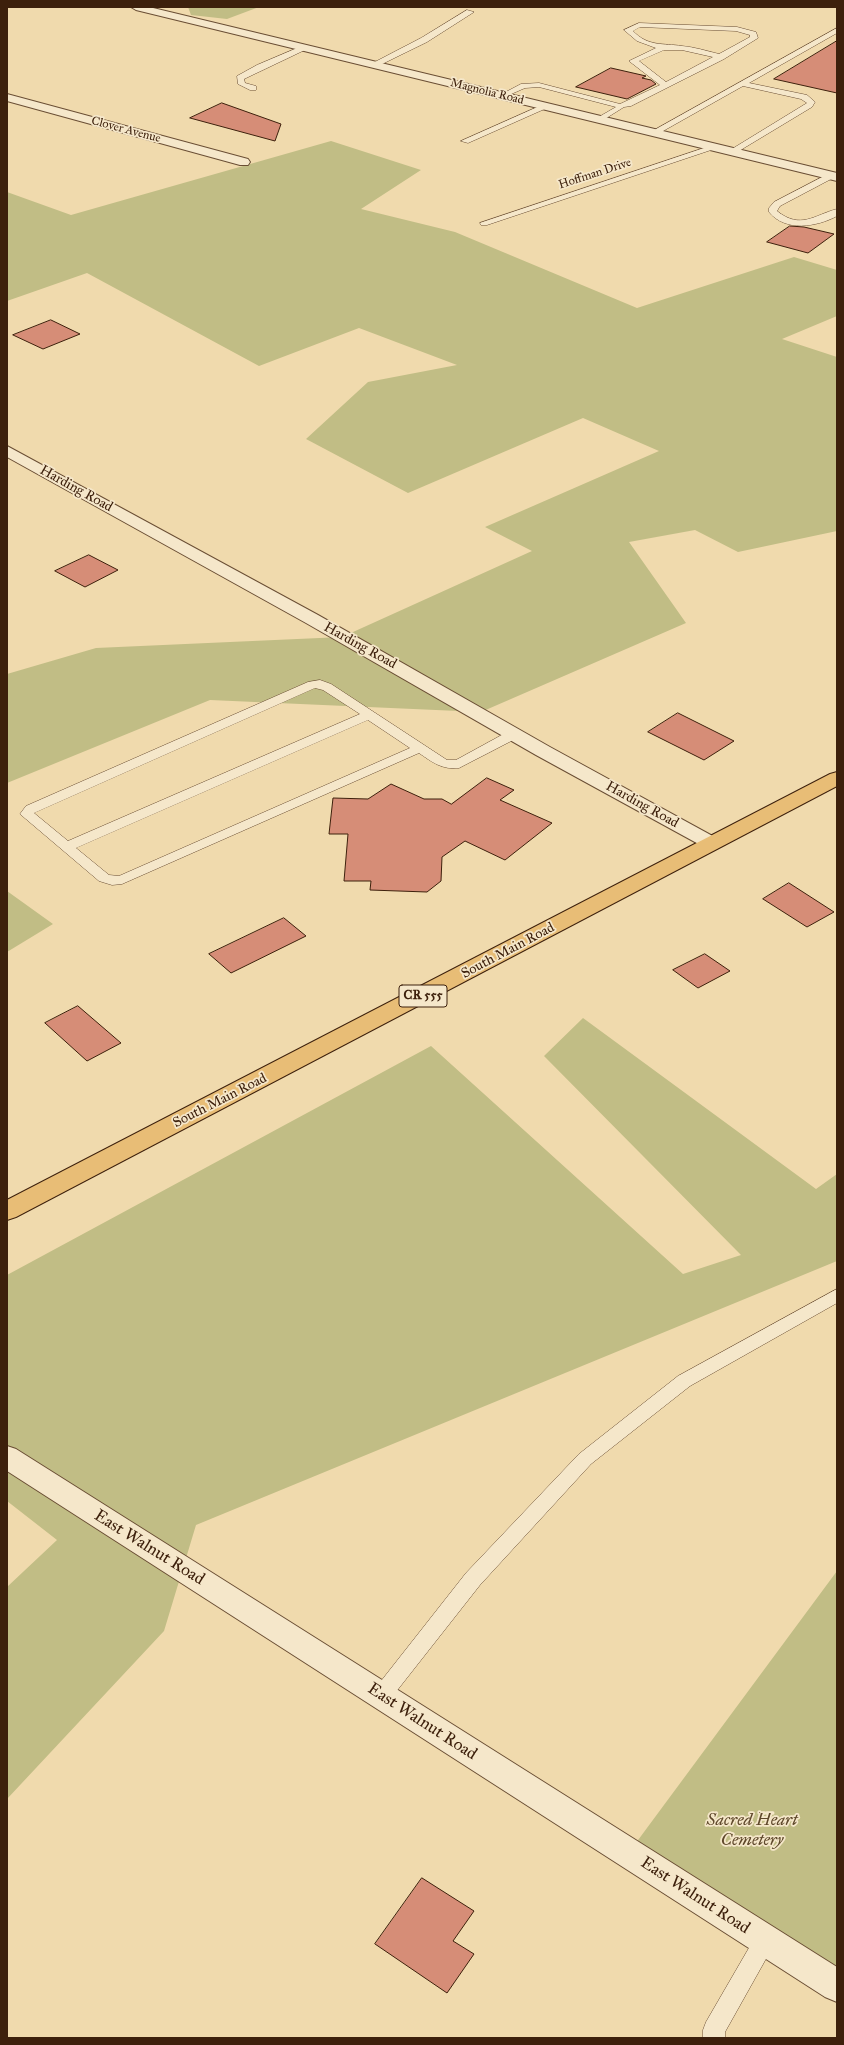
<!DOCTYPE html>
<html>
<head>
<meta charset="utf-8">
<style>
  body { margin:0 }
  #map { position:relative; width:844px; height:2045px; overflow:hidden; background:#f0daad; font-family:"IM FELL Great Primer",serif }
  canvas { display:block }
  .frame { position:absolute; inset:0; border:8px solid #3d200c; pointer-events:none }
</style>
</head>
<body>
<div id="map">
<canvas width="844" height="2045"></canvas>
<div class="frame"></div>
</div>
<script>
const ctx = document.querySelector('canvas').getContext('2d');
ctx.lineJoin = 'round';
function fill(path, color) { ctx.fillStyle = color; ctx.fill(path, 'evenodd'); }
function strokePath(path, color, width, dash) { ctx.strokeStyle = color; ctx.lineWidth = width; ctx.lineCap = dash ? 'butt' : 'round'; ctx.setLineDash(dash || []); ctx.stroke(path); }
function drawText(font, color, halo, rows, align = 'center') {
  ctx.font = font + ' "IM FELL Great Primer",serif'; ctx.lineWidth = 3.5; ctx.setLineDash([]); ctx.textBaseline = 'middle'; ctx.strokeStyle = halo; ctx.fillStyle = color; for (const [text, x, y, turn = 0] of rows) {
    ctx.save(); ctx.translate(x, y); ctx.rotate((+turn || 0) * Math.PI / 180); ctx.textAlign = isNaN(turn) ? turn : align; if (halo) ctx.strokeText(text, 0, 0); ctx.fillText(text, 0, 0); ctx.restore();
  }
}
fill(new Path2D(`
  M188,7h71l-32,12 -36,-4z
  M331,141l90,29 -60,39 94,23 182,76 157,-51 43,13v46l-55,23 55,18v174l-99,21 -43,-22 -66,12 57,81 -205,89 -271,-12 -203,83v-109l89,-26 246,-11 190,-86 -47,-24 174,-76 -76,-33 -175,75 -102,-54 62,-57 89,-17 -98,-37 -100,38 -172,-93 -80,28v-109l64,23z
  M7,891l46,33 -46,28z
  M583,1018l233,171 21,-15v87l-641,264 -32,106 -157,168v-212l50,-47 -50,-39v-226l424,-229 252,228 58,-19 -197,-199z
  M837,1571v410l-210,-126z`), '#c1bd85');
const building = new Path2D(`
  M837,41v52l-63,-14z
  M611,68l35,8 -4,2 9,2 5,4 -29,15 -51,-12z
  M222,103l59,21 -6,17 -85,-23z
  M790,226l14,1 30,7 -26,19 -41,-11z
  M51,320l29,14 -37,15 -30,-14z
  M89,555l29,15 -33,17 -30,-16z
  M678,713l56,28 -30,19 -56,-28z
  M487,778l27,12 -14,10 52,23 -47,37 -40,-19 -23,16 -1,24 -14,11 -57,-2 1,-9h-27l4,-47h-19l4,-36 35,1 23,-15 33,15h18l9,5z
  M789,883l45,29 -27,15 -44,-28z
  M284,918l22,18 -75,37 -22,-19z
  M705,954l25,17 -32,17 -25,-18z
  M78,1006l43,37 -34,18 -42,-38z
  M422,1878l52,33 -21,30 21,13 -27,39 -72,-49z`);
fill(building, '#d68d77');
strokePath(building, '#3d200c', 1);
const service = new Path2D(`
  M467,10l7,2 -47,30 -51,25 -7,-2 52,-27z
  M639,23l98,4 19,5 2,6 -34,21 -93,47 -7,1 -24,15 -4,-2 1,-2 19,-11 -77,-20 -14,1 -23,10 -4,-2 23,-12 18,-1 81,21 40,-19 -31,-24 27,-13 -19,-7 -13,-11zM640,27l96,4 14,4v2l-31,17c-12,-3 -25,-7 -37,-8 -19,-3 -34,1 -49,-15zM664,50h18l31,7 -47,25 -27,-21z
  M837,28v5l-88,50 58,12 8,7 -3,5 -78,47 -7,-2 80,-49 -6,-4 -58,-13 -87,49 -7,-2z
  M302,46l7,2 -65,31 1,4 11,3v4h-6l-12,-6 -1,-8 20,-11z
  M542,105l7,2 -81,36 -7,-2z
  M710,146l7,2 -230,77h-6l-1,-2z
  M830,173l4,3 -1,2 -53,28 -3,5c24,19 37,4 60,-2v7c-20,11 -52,16 -68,-4v-4l5,-6z
  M320,680l11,4 116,76h9l53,-29h10l1,3 -1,3 -60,31c-17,2 -27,-6 -40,-15l-297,131 -10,1 -13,-4 -79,-67 6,-8 282,-124zM315,688l8,2 37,24 -292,127 -34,-28zM368,720l42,28 -291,128 -10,-1 -33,-27z
  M837,1289v14l-147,83 -99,78 -111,121 -92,117 -7,3 -7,-3 -3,-6 3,-6 92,-117 113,-119 99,-78z
  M765,1930l8,4 3,7 -51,91v6h-22v-8l3,-8 51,-88z`);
const minor = new Path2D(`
  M131,7h18l688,166v8l-701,-171z
  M7,94l241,65 2,3 -2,3h-8l-233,-64z
  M7,446l311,169 232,132 168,92 3,4 -3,4 -7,2 -7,-2 -168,-92 -230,-132 -299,-166z
  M7,1446l9,3 821,518v35l-12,-5 -818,-526z`);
const primary = new Path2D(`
  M837,772v14l-821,431 -9,3v-20l823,-426z`);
strokePath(service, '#6a4e34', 1);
strokePath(minor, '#6a4e34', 2);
strokePath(primary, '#3d200c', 2);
fill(service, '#f5e7ca');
fill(minor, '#f5e7ca');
fill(primary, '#e8bd76');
drawText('12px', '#3d200c', '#f5e7ca', [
  ["Magnolia Road",487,92,14],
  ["Clover Avenue",126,130,15],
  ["Hoffman Drive",595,174,-18]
]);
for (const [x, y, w] of [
  [423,996,48]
]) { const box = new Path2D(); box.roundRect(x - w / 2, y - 11, w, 22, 3); ctx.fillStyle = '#f5e7ca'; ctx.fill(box); strokePath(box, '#3d200c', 1); }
drawText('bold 13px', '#3d200c', null, [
  ["CR 555",423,996]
]);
drawText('14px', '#3d200c', '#f5e7ca', [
  ["Harding Road",76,489,29],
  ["Harding Road",360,646,29],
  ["Harding Road",642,805,29],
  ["South Main Road",508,951,-28],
  ["South Main Road",220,1101,-27]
]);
drawText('17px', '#3d200c', '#f5e7ca', [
  ["East Walnut Road",149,1548,32],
  ["East Walnut Road",422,1722,33],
  ["East Walnut Road",695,1896,33]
]);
drawText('italic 17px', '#5e472a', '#f5e7ca', [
  ["Sacred Heart",752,1821],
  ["Cemetery",752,1841]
]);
</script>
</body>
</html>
